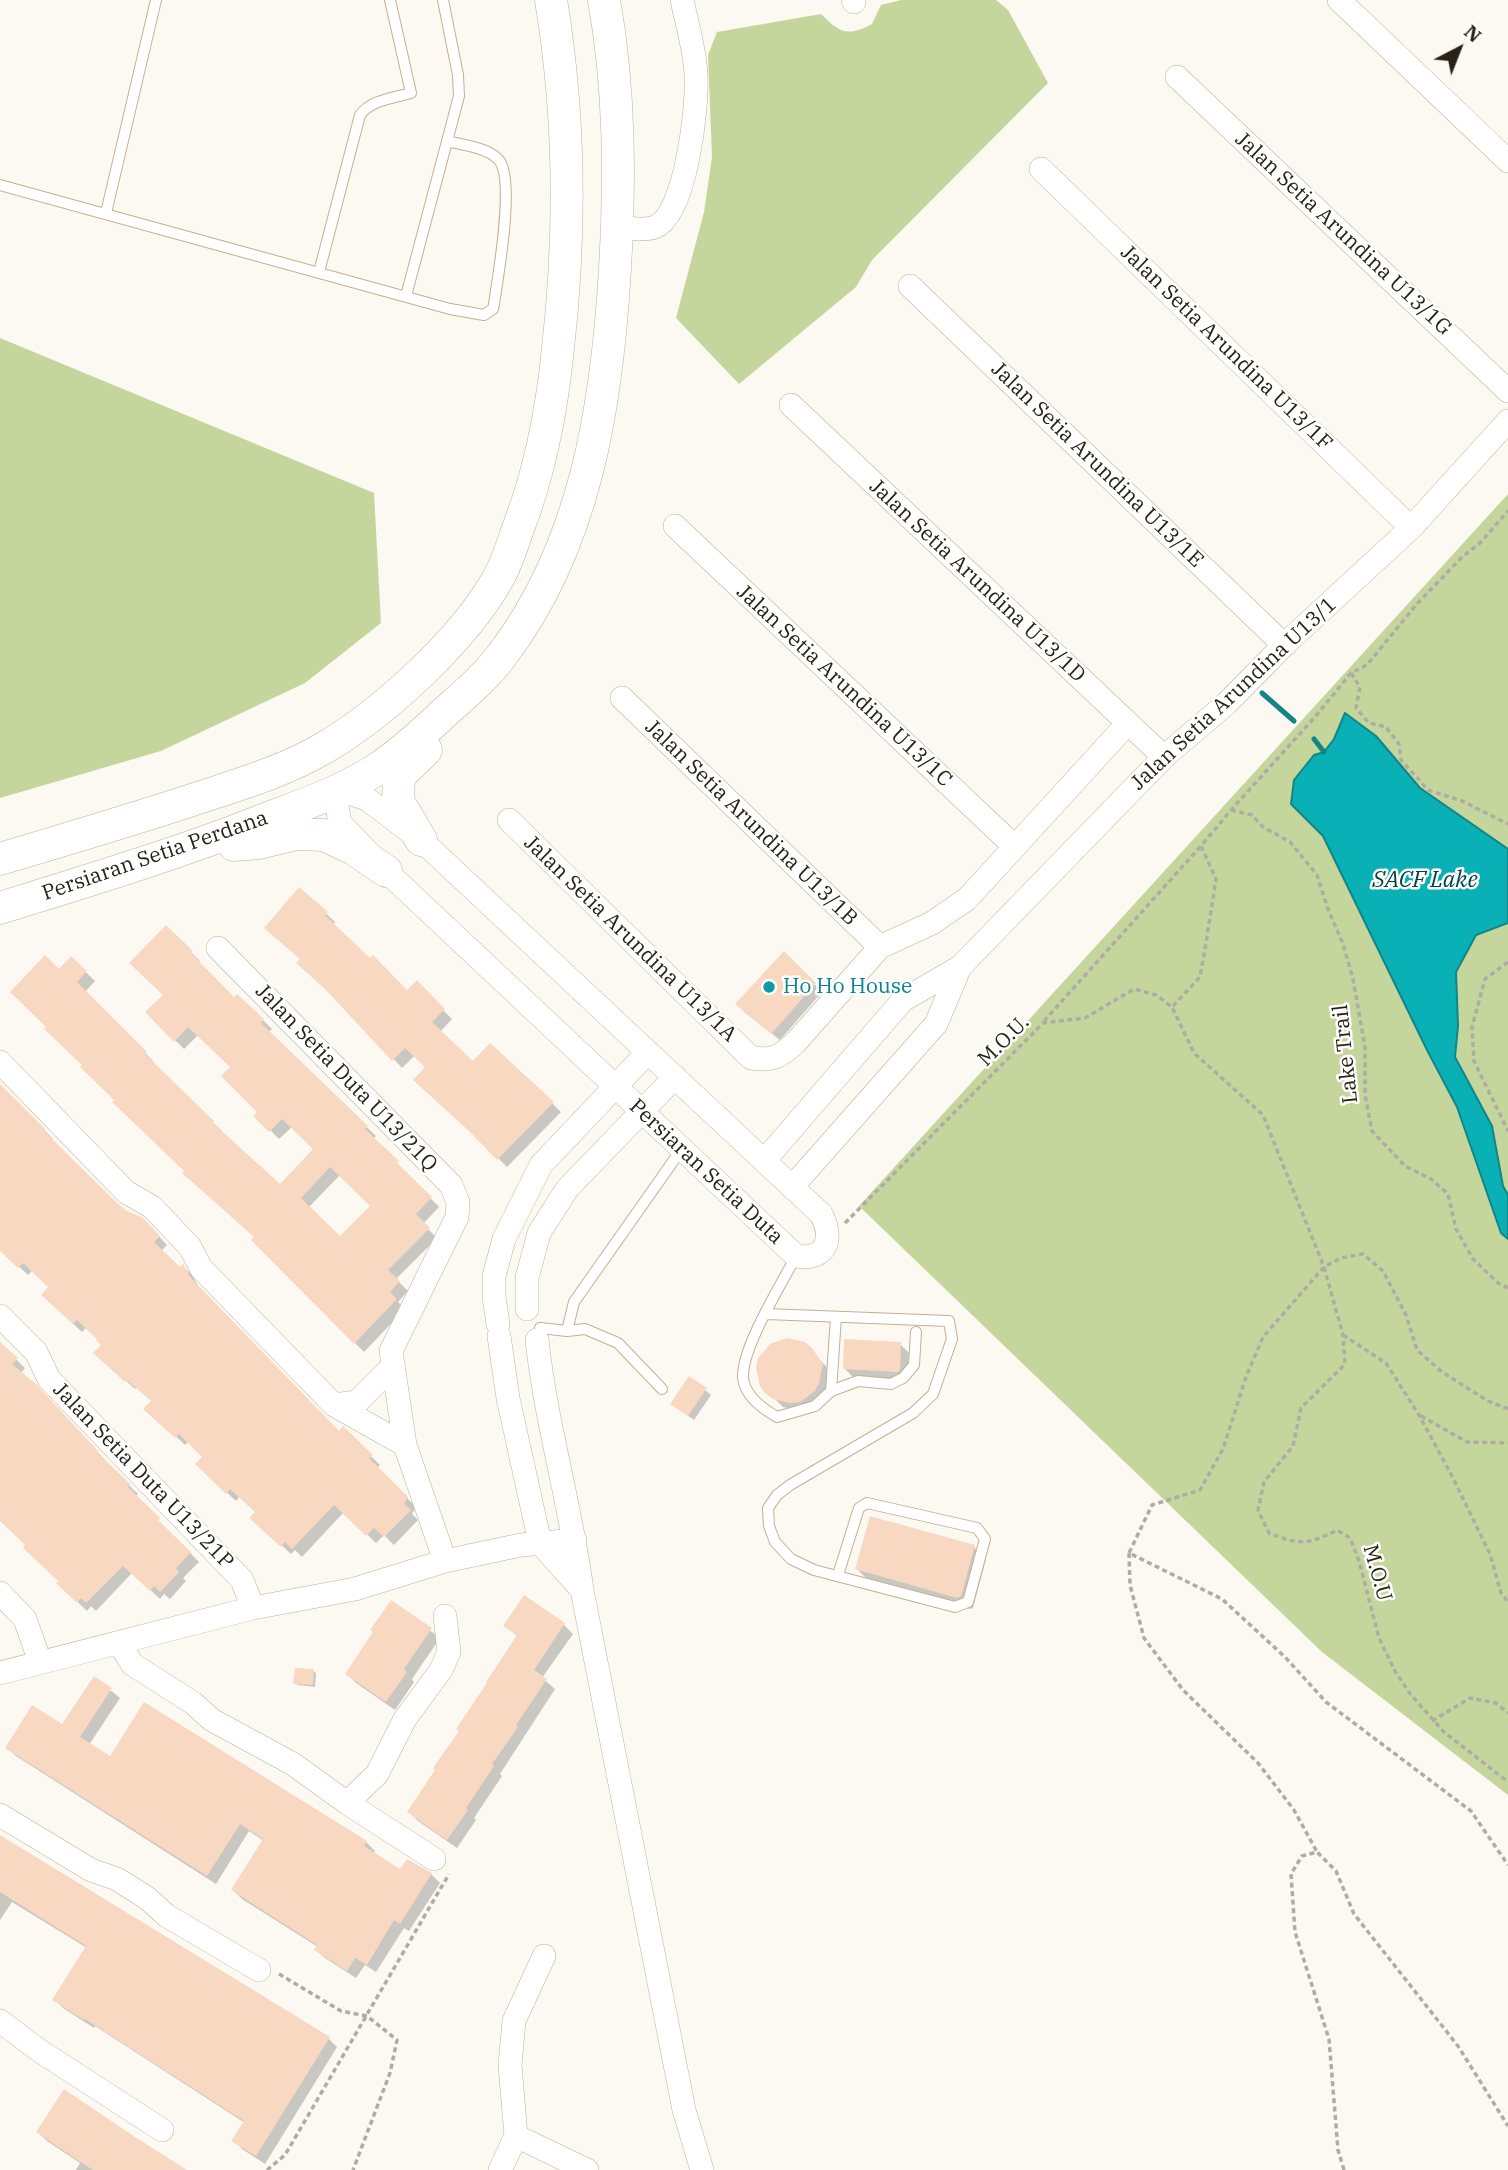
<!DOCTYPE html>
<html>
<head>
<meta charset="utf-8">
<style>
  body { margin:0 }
  #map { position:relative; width:1508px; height:2170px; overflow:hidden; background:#fcf9f2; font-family:"IBM Plex Serif",serif }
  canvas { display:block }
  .north { position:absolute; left:1424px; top:14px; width:70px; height:70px; -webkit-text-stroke:5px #fff; paint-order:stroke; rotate:42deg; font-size:19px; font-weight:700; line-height:28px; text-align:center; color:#282215 }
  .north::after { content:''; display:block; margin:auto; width:24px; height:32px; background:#282215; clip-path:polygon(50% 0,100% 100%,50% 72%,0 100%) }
</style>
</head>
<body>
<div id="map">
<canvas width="1508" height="2170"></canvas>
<div class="north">N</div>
</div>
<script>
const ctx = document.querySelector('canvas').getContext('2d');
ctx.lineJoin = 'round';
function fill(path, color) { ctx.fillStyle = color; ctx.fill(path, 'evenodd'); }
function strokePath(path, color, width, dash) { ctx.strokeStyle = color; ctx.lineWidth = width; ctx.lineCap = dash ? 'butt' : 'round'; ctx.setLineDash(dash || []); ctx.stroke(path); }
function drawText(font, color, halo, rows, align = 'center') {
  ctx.font = font + ' "IBM Plex Serif",serif'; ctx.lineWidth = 5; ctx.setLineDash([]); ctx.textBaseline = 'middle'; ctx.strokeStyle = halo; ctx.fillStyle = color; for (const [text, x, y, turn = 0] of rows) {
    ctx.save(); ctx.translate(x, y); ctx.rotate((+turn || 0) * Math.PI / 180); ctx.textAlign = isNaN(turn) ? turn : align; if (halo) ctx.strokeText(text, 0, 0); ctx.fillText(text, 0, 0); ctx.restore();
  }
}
fill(new Path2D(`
  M901,0h95l12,10 40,73 -176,177 -16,27 -117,97 -63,-66 28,-106 8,-55 -4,-102 9,-23 104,-18c19,19 26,23 51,10l9,-19z
  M0,338l374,155 7,130 -76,60 -144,68 -161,47z
  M1508,494v1301l-186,-143 -463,-446z`), '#c5d69c');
const water = new Path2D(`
  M1345,713l31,23 44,52 88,61v74l-32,12 -20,37 2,54 -3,31 37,69 11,60 5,9v44l-7,-6 -44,-126 -30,-57 -104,-214 -32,-32 3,-24 20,-25 10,-3 10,-13z`);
fill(water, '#09b0b6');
strokePath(water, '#128586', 2);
fill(new Path2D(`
  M300,889l35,33 -2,3 74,67h18l27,27 -12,13 33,32 79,39 9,9 -54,55 -30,-30 -50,-70 -12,-12 -13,13 -100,-108z
  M166,928l34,33 -2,2 36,36 4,-3 34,33 -4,3 108,104 -3,3 66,68 -16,17 14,14 -41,41 12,12 -10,11 7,7 -41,43 -111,-112 3,-2 -139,-138 -58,-129 12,-13 24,23 -10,11 69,70 -2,2 70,67 -2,2 60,54 35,-38 -23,-22 -13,12 -23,-23 3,-4 -27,-45 -34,-32 -14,14 -37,-37 18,-17zM340,1175l32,31 -32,33 -32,-31z
  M784,953l38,39 -42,48 -36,-28z
  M0,1086l53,53 -2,2 64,62 37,26 15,16 -6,6 19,19 3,-4 9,9 8,14 139,144 4,-4 37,36 -3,3 39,39 -4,7 6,6 -24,25 -10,-10 -8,8 -32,-31 -42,45 -7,-7 -4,4 -30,-28 -4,-14 -17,-16 -4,5 -30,-28 -2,-16 -15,-16 -4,4 -39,-37 7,-7 -16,-14 -2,2 -39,-37 7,-7 -4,-6 -12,-12 -5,5 -30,-28 -2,-17 -18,-16 -4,4 -28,-26z
  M0,1344l25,24 -5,6 25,23 61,64 -1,1 33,32 -3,3 64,65 -16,16 3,3 -16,18 -6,-5 -4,5 -28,-26 -36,38 -5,-5 -4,5 -29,-28 2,-2 -32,-36 -28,-26z
  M804,1344l22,22 4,12 -7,22 -23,11 -17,-4 -22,-22z
  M900,1344l9,9 -3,27 -53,-3 -9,-9z
  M705,1390l6,5 -17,25 -16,-11z
  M974,1547l12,12 -13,49 -3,1 -101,-28 -12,-12z
  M525,1598l39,27 9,9 -31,44 13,11 -55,85 2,2 -28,42 2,2 -19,28 -39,-27 -9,-9 109,-175 -12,-11z
  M392,1602l48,36 -28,41 2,3 -19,28 -39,-27 -9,-9z
  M313,1671l3,2 -1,14 -17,-2 -3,-2z
  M95,1678l25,20 -31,47 22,13 34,-53 221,137 9,9 -1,2 27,19 30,2 9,9 -31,48 -5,-3 -28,44 -11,-7 -9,13 -31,-20 -9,-8 2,-3 -76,-48 -9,-9 31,-49 -15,-10 -33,53 -200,-128 -9,-8 56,-22z
  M0,1836l328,202 9,9 -72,117 -23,-15 -8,-9 11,-17 -150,-97 -1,2 -31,-20 -9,-9 33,-51 -75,-46 -12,18z
  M38,2132l148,38h-110l4,-7 -33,-22z`), '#0003');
strokePath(new Path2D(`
  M1262,693l32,28
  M1314,739l10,13`), '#128586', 5);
fill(new Path2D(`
  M299,887l29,25 -3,3 45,43 3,-3 34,35 10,-10 28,29 -13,13 41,39 17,-18 64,59 -57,58 -27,-28 -57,-52 12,-13 -20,-19 -13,13 -67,-72 -29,-26 4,-4 -36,-31z
  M166,925l27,26 -2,2 43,44 3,-3 27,25 -3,4 107,103 -3,3 34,32 -2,2 35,34 -16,17 14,14 -42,42 12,11 -10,11 7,7 -43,45 -103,-104 3,-3 -72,-64 2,-2 -72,-69 2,-2 -34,-33 2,-2 -38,-36 2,-2 -36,-35 35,-37 14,14 12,-13 16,15 -10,11 70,70 -2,2 69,67 -1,2 67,61 33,-35 -31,-30 -13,13 -16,-16 4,-4 -36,-36 9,-9 -42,-40 -14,15 -29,-30 18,-17 -34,-32zM330,1167l40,39 -30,30 -39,-38z
  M784,951l32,32 -45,51 -36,-30z
  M0,1084l45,45 -1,2 72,71 11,9 16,7 17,18 -6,6 26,25 3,-3 8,14 148,153 4,-5 30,29 -4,3 39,39 -4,7 7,6 -27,27 -10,-9 -8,8 -32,-31 -42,44 -7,-7 -4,5 -32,-29 6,-6 -25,-23 -4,5 -31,-30 7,-7 -23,-23 -4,4 -32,-29 8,-8 -24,-21 -2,2 -32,-29 8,-8 -5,-5 1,-1 -20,-19 -4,4 -32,-29 7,-8 -25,-24 -5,5 -18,-17z
  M787,1338l18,4 7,6 11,16 -4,19 -4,8 -15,11 -10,1 -17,-4 -8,-6 -5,-7 -4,-18 2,-10 12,-14z
  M844,1339l57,3 -1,28 -2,2 -55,-3z
  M0,1342l18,16 -6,6 25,21 61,66 -1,1 33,32 -2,3 32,31 -2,2 33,32 -15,16 3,4 -19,20 -6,-6 -4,5 -27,-25 -37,37 -5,-5 -4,5 -21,-20 2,-2 -35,-33 2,-3 -25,-24z
  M689,1376l18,12 -19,28 -18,-12z
  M870,1516l105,29 -14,51 -4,2 -102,-29z
  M524,1595l41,28 -31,47 13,9 -31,46 2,2 -26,37 2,2 -28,42 2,2 -21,30 -40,-28 28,-42 -2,-2 26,-37 -3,-2 31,-46 -1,-1 31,-47 -14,-9z
  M391,1600l41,28 -28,41 3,3 -21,30 -41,-28 28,-42 -3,-2z
  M295,1668l19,1 -1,16 -20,-1z
  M94,1676l18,12 -32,49 30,19 34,-54 223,139 -3,5 36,23 7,-10 25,14 -32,51 -6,-4 -27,45 -12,-7 -8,13 -33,-21 3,-5 -86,-55 32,-51 -23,-15 -33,52 -202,-128 27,-43 30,19z
  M0,1835l330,202 -74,119 -25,-15 13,-20 -159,-102 -1,1 -32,-20 34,-54 -86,-54z
  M64,2089l71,48 52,33h-94l-17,-11 -40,-27z`), '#f8d8c0');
const lane = new Path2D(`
  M0,185l450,124 34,6 9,-6 1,-5c4,-28 22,-127 4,-145 -12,-12 -36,-14 -51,-18
  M106,213l50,-213
  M319,272l41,-157c11,-15 33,-17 51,-22l-21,-93
  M406,296l53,-200 -1,-21 -15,-75
  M796,1256c-15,29 -54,91 -53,121 1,18 20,32 34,40l38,-11 16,-15 27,-10 33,3 12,-6 11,-13 2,-33
  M766,1314l183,7 3,18 -19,55 -20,19 -123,72 -13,10 -9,13 1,18 6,16 16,17 23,11 141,37 13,-5 17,-63 -8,-11 -110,-25 -8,5 -21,67
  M540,1328l27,3 18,-2 33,14 44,46
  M567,1331l7,-29 107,-152
  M831,1391l5,-74`);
const street = new Path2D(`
  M853,0l1,2
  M1339,0l169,161
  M1177,77l331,314
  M1041,169l370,359
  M617,228c12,0 27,3 38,-1 31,-12 43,-121 41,-152 -1,-25 -9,-51 -14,-75
  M910,286l374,359
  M791,405l373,352
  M675,526l339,320
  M622,698l258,249
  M340,790l27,9 54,41 400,374c13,24 6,47 -25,42l-410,-385 -46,-48 -3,-17z
  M509,820l242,238c22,3 29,-1 45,-16l84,-95 52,-24 35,-24 161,-176
  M218,948l233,237 7,17 -1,15 -66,134 14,94 40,116
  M960,967l204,-210 62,-53 58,-59 127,-117 97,-107
  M0,1062l126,130 26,15 38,40 11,21 133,137 71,40
  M764,1161l139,-161 57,-33 -24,57 -144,163
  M527,1309v-31l12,-45 28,-44 108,-112
  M0,1316l36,36 13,27 193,201 11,28
  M498,1324l-4,-27v-21l10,-37 37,-74 107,-113
  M499,1336l9,62 32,145 42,47
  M537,1340c9,84 34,166 45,250l102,520 18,60
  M334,1405l23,-3 35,-35
  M0,1593l25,26 15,43
  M119,1643l13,21 61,39 19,17 81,44 54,39 87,56
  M0,1673l253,-65 102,-19 90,-28 76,-16 54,-5
  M347,1803l30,-29 28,-55 36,-49 8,-18 -4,-36
  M0,1815l91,55 26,9 30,19 20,18 92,54
  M0,2021l40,30 122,79
  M516,2136l71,34
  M500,2170l16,-34 -6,-71 4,-44 30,-65`);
const secondary = new Path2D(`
  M421,840l-23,-39 1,-25 27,-26
  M234,845l25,-2 37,-9 28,1 30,14 32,22
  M0,859c64,-19 128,-38 192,-59 45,-15 91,-28 132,-52 61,-36 142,-110 176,-173 8,-15 13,-33 19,-49 22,-58 33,-117 39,-178 13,-116 12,-233 -7,-348
  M0,908c90,-28 180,-55 268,-90 37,-14 75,-27 109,-49 24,-16 46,-36 67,-56 20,-18 42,-36 58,-58 84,-110 105,-251 113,-386 5,-89 5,-180 -11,-269`);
strokePath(lane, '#c1b191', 12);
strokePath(street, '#c1b191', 24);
strokePath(secondary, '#c1b191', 33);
strokePath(new Path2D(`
  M1351,673l9,14 -4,21 13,15 17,4 13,17 2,16 27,30 34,11 46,23
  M1231,810l21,5 11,12 27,15 27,33 11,34 15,35 10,35 12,68v48l7,36 33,35 26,13 17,15 8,35 17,30 25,24 10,5
  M1508,962l-23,17 -13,48 2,34 34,70
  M1173,1006l27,-29 6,-34 10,-64 -15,-33 30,-36 84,-93 36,-44 16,-8 49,-60 46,-48 18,-14 28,-32
  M1044,1021l157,-175
  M845,1223l198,-200 42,-5 49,-29 22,6 16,12 22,46 69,62 61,152 19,68 2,29 -44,44 -8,38 -29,36 -6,28 11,23c30,12 39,12 68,-3l13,8 9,23 20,77 16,33 16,24 33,37 64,50
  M1343,1335l43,28 33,52 33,61 38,78 11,39 7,9
  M1508,1409l-20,-8 -46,-29 -25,-22 -11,-35 -23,-44 -20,-17 -22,4 -17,9 -61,70 -17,40 -23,72 -23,41 -48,15 -23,48 93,46 63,58 41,45 145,109 37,54
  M1421,1416l46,26 41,1
  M1129,1553l1,32 14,53 39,52 75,73 36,47 23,42
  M1432,1721l38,-23 26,5 12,10
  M279,1974l62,37 26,5 30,24 -7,33 -37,97
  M267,2170l18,-15 164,-281
  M1344,2170l-6,-20 -9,-111 -34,-107 -4,-58 11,-18 15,-4 19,19 18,43 104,132 50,80`), '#b0aca3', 3.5, [5, 3.5]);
strokePath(lane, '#fff', 10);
strokePath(street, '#fff', 23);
strokePath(secondary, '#fff', 32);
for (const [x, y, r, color] of [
  [769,987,7,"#0f9aa8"]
]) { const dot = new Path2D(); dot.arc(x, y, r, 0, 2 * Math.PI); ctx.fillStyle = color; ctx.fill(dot); strokePath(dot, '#fff', 2.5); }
drawText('21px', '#282215', '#fff', [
  ["Jalan Setia Arundina U13/1G",1343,234,43],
  ["Jalan Setia Arundina U13/1F",1226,348,44],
  ["Jalan Setia Arundina U13/1E",1097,465,44],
  ["Jalan Setia Arundina U13/1D",977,581,43],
  ["Jalan Setia Arundina U13/1C",844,686,43],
  ["Jalan Setia Arundina U13/1",1234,694,-43],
  ["Jalan Setia Arundina U13/1B",751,823,44],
  ["Persiaran Setia Perdana",155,856,-19],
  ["Jalan Setia Arundina U13/1A",630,939,44],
  ["M.O.U.",1004,1041,-45],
  ["Lake Trail",1346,1054,-96],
  ["Jalan Setia Duta U13/21Q",346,1078,46],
  ["Persiaran Setia Duta",706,1172,43],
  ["Jalan Setia Duta U13/21P",143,1476,46],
  ["M.O.U",1377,1573,74]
]);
drawText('21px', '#0d838f', '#fff', [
  ["Ho Ho House",783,987]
], 'left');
drawText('italic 23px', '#004144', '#fff', [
  ["SACF Lake",1425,880]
]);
</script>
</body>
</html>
